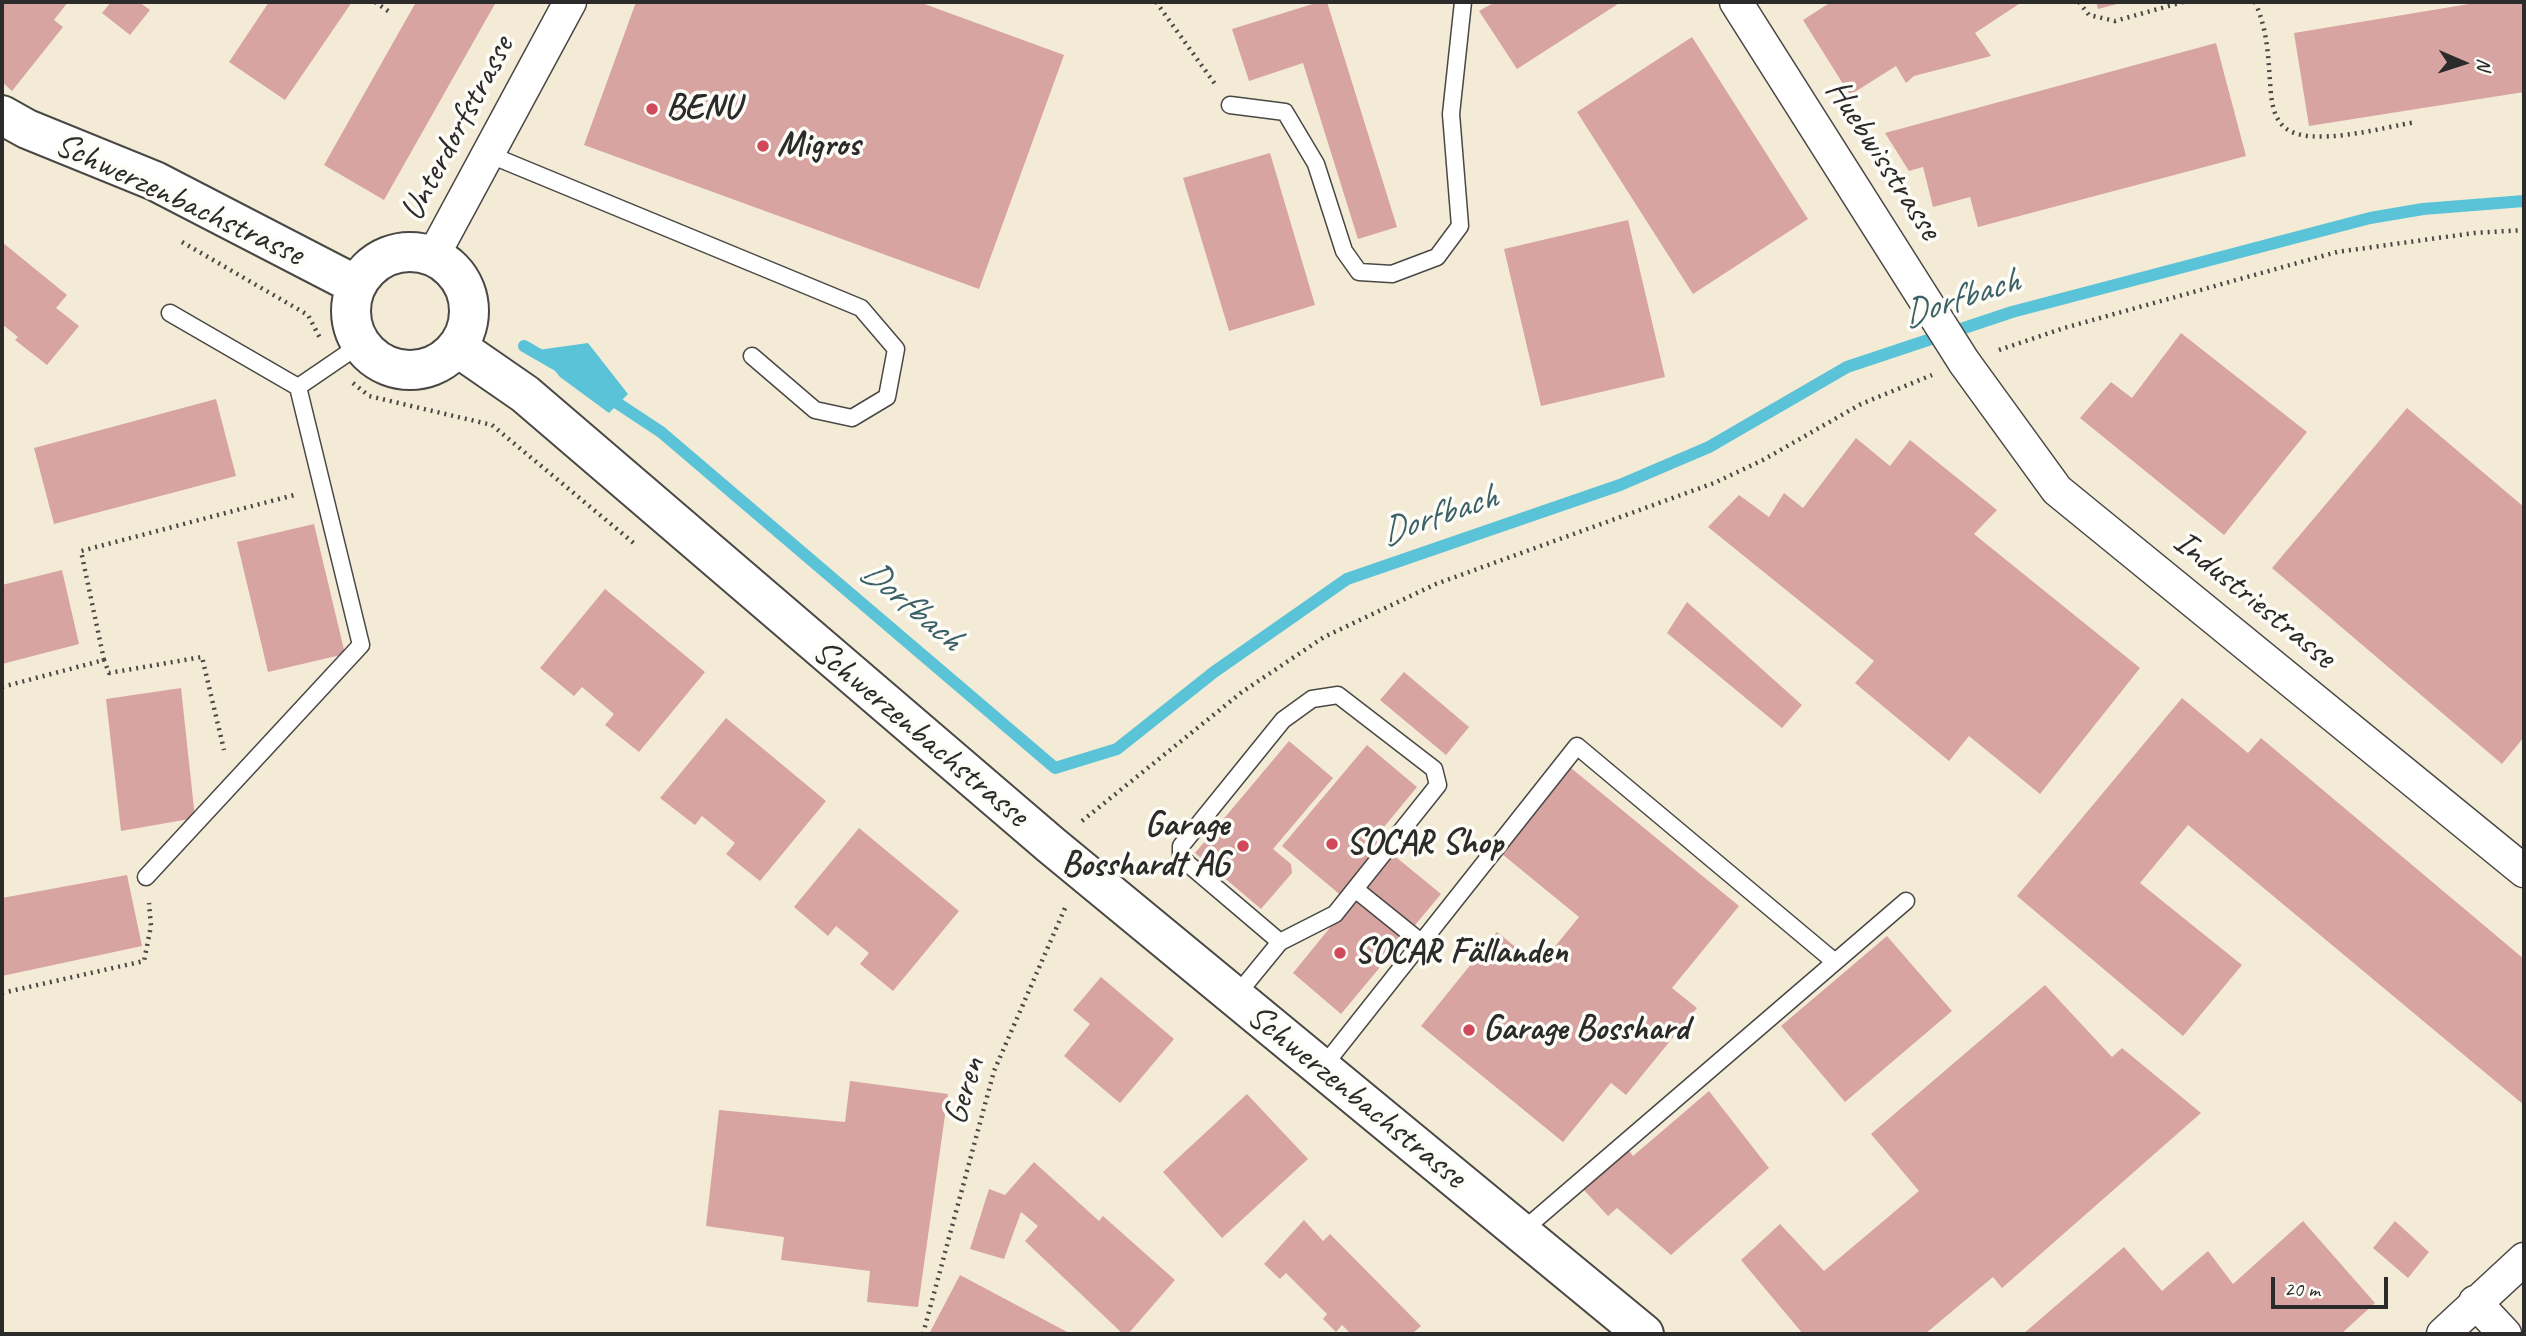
<!DOCTYPE html>
<html>
<head>
<meta charset="utf-8">
<style>
  body { margin:0 }
  #map { position:relative; width:2526px; height:1336px; overflow:hidden; background:#f3ebd6; font-family:Caveat,sans-serif }
  canvas { display:block }
  .frame { position:absolute; inset:0; border:4px solid #2b2b2b; pointer-events:none }
  .north { position:absolute; left:2428px; top:28px; width:70px; height:70px; -webkit-text-stroke:5px #fdfcf7; paint-order:stroke; rotate:93deg; font-size:19px; font-weight:700; line-height:28px; text-align:center; color:#2b2b2b }
  .north::after { content:''; display:block; margin:auto; width:24px; height:32px; background:#2b2b2b; clip-path:polygon(50% 0,100% 100%,50% 72%,0 100%) }
  .scale { position:absolute; left:2271px; top:1277px; width:117px; height:32px; box-sizing:border-box; border:4px solid #2b2b2b; border-top:0; padding-left:9px; font-size:21px; line-height:24px; white-space:nowrap; color:#2b2b2b; -webkit-text-stroke:5px #fdfcf7; paint-order:stroke }
</style>
</head>
<body>
<div id="map">
<canvas width="2526" height="1336"></canvas>
<div class="frame"></div>
<div class="north">N</div>
<div class="scale">20 m</div>
</div>
<script>
const ctx = document.querySelector('canvas').getContext('2d');
ctx.lineJoin = 'round';
function fill(path, color) { ctx.fillStyle = color; ctx.fill(path, 'evenodd'); }
function strokePath(path, color, width, dash) { ctx.strokeStyle = color; ctx.lineWidth = width; ctx.lineCap = dash ? 'butt' : 'round'; ctx.setLineDash(dash || []); ctx.stroke(path); }
function drawText(font, color, halo, rows, align = 'center') {
  ctx.font = font + ' Caveat,sans-serif'; ctx.lineWidth = 7; ctx.setLineDash([]); ctx.textBaseline = 'middle'; ctx.strokeStyle = halo; ctx.fillStyle = color; for (const [text, x, y, turn = 0] of rows) {
    ctx.save(); ctx.translate(x, y); ctx.rotate((+turn || 0) * Math.PI / 180); ctx.textAlign = isNaN(turn) ? turn : align; if (halo) ctx.strokeText(text, 0, 0); ctx.fillText(text, 0, 0); ctx.restore();
  }
}
fill(new Path2D(`
  M588,343l40,51 -19,19 -49,-36 -22,-27z`), '#5bc3d7');
strokePath(new Path2D(`
  M524,346l33,19
  M605,395l56,37 394,336 62,-19 97,-77 133,-93 273,-94 89,-38 138,-80 165,-55 358,-94 53,-9 101,-8`), '#5bc3d7', 12);
fill(new Path2D(`
  M2,2h66l-14,18 9,7 -51,64 -10,-9z
  M111,2h28l11,8 -20,25 -28,-22z
  M269,2h83l-67,98 -56,-38z
  M416,2h80l-112,198 -60,-35z
  M636,2h283l145,53 -85,234 -395,-144z
  M1319,2h8l70,225 -39,12 -55,-176 -54,18 -17,-52z
  M1495,2h126l-104,67 -38,-58z
  M1831,2h191l-47,31 16,23 -77,20 -8,7 -10,-17 -46,29 -47,-75z
  M2096,2h25v1l-23,6z
  M2481,2h43v90l-215,34 -15,-93z
  M1692,37l116,182 -115,75 -116,-182z
  M2216,43l30,113 -268,71 -8,-30 -37,10 -10,-40 -14,4 -24,-38z
  M1270,153l45,152 -86,26 -46,-153z
  M1628,220l37,157 -124,29 -37,-157z
  M2,242l65,53 -11,13 23,18 -32,39 -32,-25 3,-3 -16,-13z
  M2181,333l126,99 -83,103 -144,-117 31,-36 21,16z
  M216,399l20,77 -182,48 -20,-76z
  M2407,408l117,99v230l-22,27 -230,-196z
  M1856,438l34,28 20,-26 87,70 -23,24 166,134 -100,126 -71,-58 -20,25 -94,-78 19,-22 -166,-134 31,-32 30,22 15,-24 19,15z
  M314,524l31,130 -77,18 -31,-130z
  M62,570l17,74 -77,20v-79z
  M605,589l100,83 -66,80 -34,-27 9,-11 -32,-27 -8,9 -34,-28z
  M1687,602l115,103 -20,23 -115,-95z
  M1404,672l65,55 -23,28 -66,-55z
  M181,688l14,130 -74,13 -15,-132z
  M2182,698l66,55 13,-15 263,221v146l-336,-280 -48,58 102,82 -59,71 -166,-140z
  M726,718l100,83 -66,80 -34,-27 9,-11 -33,-27 -7,9 -35,-27z
  M1289,741l44,37 -60,71 18,15 1,9 -31,36 -66,-56z
  M1367,745l50,42 -43,52 67,55 -100,120 -48,-41 57,-70 -68,-57z
  M1571,768l168,138 -67,82 25,20 -71,87 -15,-12 -48,59 -142,-116 76,-94 42,34 40,-49 -77,-63z
  M859,828l100,83 -66,80 -33,-27 9,-11 -33,-27 -8,10 -34,-29z
  M127,875l15,71 -140,30v-78z
  M1887,936l65,75 -107,91 -64,-76z
  M1101,977l73,62 -54,64 -56,-47 26,-32 -17,-14z
  M2045,985l67,72 10,-9 79,65 -199,175 -9,-11 -68,57h-122l-62,-74 39,-36 44,47 95,-80 -48,-57z
  M850,1081l98,13 -30,213 -51,-5 3,-31 -89,-11 3,-23 -78,-11 13,-116 126,12z
  M1709,1091l60,77 -98,87 -54,-47 -9,8 -25,-27 45,-40 5,7z
  M1247,1094l61,65 -86,79 -59,-66z
  M1034,1162l65,59 4,-5 72,64 -47,54h-5l-98,-93 13,-15 -17,-14 -17,47 -34,-10 19,-60 16,6z
  M1304,1220l19,21 7,-7 91,92 -9,8h-61l-9,-9 -6,7 -13,-13 4,-5 -41,-41 -6,6 -16,-15z
  M2303,1221l72,82 -34,31h-318l101,-87 38,44 46,-40 25,33z
  M2395,1221l34,31 -21,26 -35,-30z
  M960,1275l111,59h-142z`), '#d8a4a2');
const service = new Path2D(`
  M1230,105l55,7 31,52 28,87 15,21 33,2 45,-17 23,-31 -9,-112 12,-112
  M488,154l373,154 35,41 -9,48 -35,21 -37,-8 -63,-54
  M170,313l128,74
  M146,877l215,-232 -63,-258 63,-43
  M1355,889l67,54
  M1235,997l45,-55 -93,-79 -6,-7v-10l102,-126 29,-21 26,-4 96,74 4,16 -103,129 -55,28
  M1322,1068l255,-322 258,216
  M1521,1232l385,-331`);
const minor = new Path2D(`
  M1736,2l228,360 93,128 467,381
  M433,256l137,-254
  M2475,1302l30,32
  M2443,1334l81,-75`);
const secondary = new Path2D(`
  M2,115l25,14 128,52 201,104
  M351 311a59 59 0 1 1 118 0a59 59 0 1 1-118 0Z
  M457,347l68,47 526,451 593,489`);
strokePath(service, '#494845', 19);
strokePath(minor, '#494845', 35);
strokePath(secondary, '#494845', 42);
strokePath(new Path2D(`
  M375,2l16,11
  M1156,2l59,82
  M2079,2l10,13 26,6 68,-19
  M2255,2c12,27 13,51 15,79 1,16 2,35 14,46 24,22 101,0 132,-5
  M182,242l126,73 13,25
  M1999,350l65,-22 273,-76 137,-19 50,-3
  M353,383l16,13 123,29 144,120
  M104,660l-23,-109 217,-57
  M2,687l102,-27 5,13 93,-16 22,93
  M1082,821l160,-129 82,-55 112,-53 278,-101 49,-23 98,-56 71,-29
  M2,993l142,-32 7,-35 -2,-23
  M923,1334l71,-263 71,-163`), '#494845', 4.5, [2, 5]);
strokePath(service, '#fff', 16);
strokePath(minor, '#fff', 32);
strokePath(secondary, '#fff', 38);
for (const [x, y, r, color] of [
  [652,109,7,"#d1495b"],
  [763,146,7,"#d1495b"],
  [1332,844,7,"#d1495b"],
  [1243,846,7,"#d1495b"],
  [1340,953,7,"#d1495b"],
  [1469,1030,7,"#d1495b"]
]) { const dot = new Path2D(); dot.arc(x, y, r, 0, 2 * Math.PI); ctx.fillStyle = color; ctx.fill(dot); strokePath(dot, '#fdfcf7', 2.5); }
drawText('bold 35px', '#2b2b2b', '#fdfcf7', [
  ["BENU",666,109],
  ["Migros",777,146],
  ["Garage",1229,826,"right"],
  ["Bosshardt AG",1229,866,"right"],
  ["SOCAR Shop",1346,844],
  ["SOCAR Fällanden",1354,953],
  ["Garage Bosshard",1483,1030]
], 'left');
drawText('35px', '#2b2b2b', '#fdfcf7', [
  ["Unterdorfstrasse",458,129,-62],
  ["Huebwisstrasse",1883,160,57],
  ["Schwerzenbachstrasse",179,200,25],
  ["Industriestrasse",2254,600,39],
  ["Schwerzenbachstrasse",920,734,40],
  ["Geren",965,1091,-73],
  ["Schwerzenbachstrasse",1356,1097,39]
]);
drawText('italic 37px', '#3c6067', '#fdfcf7', [
  ["Dorfbach",1961,299,-18],
  ["Dorfbach",1439,516,-19],
  ["Dorfbach",911,606,40]
]);
</script>
</body>
</html>
